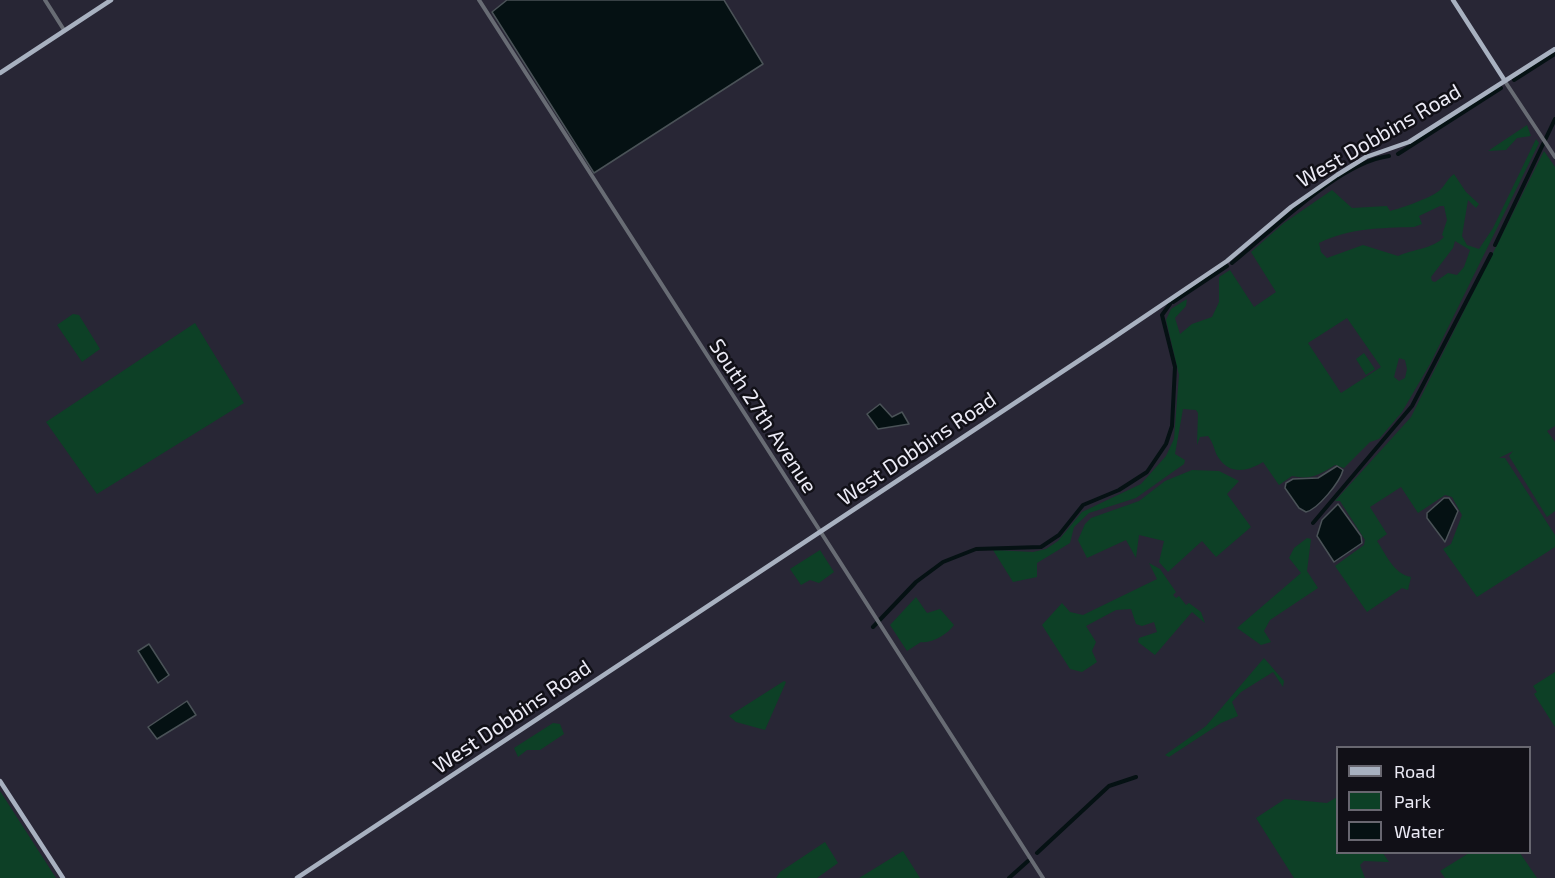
<!DOCTYPE html>
<html>
<head>
<meta charset="utf-8">
<style>
  body { margin:0 }
  #map { position:relative; width:1555px; height:878px; overflow:hidden; background:#282635; font-family:"Exo 2",sans-serif }
  canvas { display:block }
  .legend { position:absolute; left:1336px; top:746px; width:195px; height:108px; box-sizing:border-box; background:#111017; border:2px solid #686770; margin:0; padding:8px 10px; list-style:none; font-size:18px; color:#ebeaf5 }
  .legend li { display:flex; align-items:center; gap:12px; height:30px }
  .legend b { width:30px; border:2px solid #686770 }
</style>
</head>
<body>
<div id="map">
<canvas width="1555" height="878"></canvas>
<ul class="legend">
<li><b style="height:8px;background:#a8b1c0"></b>Road</li>
<li><b style="height:16px;background:#0d4026"></b>Park</li>
<li><b style="height:16px;background:#051113"></b>Water</li>
</ul>
</div>
<script>
const ctx = document.querySelector('canvas').getContext('2d');
ctx.lineJoin = 'round';
function fill(path, color) { ctx.fillStyle = color; ctx.fill(path, 'evenodd'); }
function strokePath(path, color, width, dash) { ctx.strokeStyle = color; ctx.lineWidth = width; ctx.lineCap = dash ? 'butt' : 'round'; ctx.setLineDash(dash || []); ctx.stroke(path); }
function drawText(font, color, halo, rows, align = 'center') {
  ctx.font = font + ' "Exo 2",sans-serif'; ctx.lineWidth = 5; ctx.setLineDash([]); ctx.textBaseline = 'middle'; ctx.strokeStyle = halo; ctx.fillStyle = color; for (const [text, x, y, turn = 0] of rows) {
    ctx.save(); ctx.translate(x, y); ctx.rotate((+turn || 0) * Math.PI / 180); ctx.textAlign = isNaN(turn) ? turn : align; if (halo) ctx.strokeText(text, 0, 0); ctx.fillText(text, 0, 0); ctx.restore();
  }
}
fill(new Path2D(`
  M1527,125l4,11 -14,2 -11,12 -18,1z
  M1536,139l3,4 -109,221 -28,48 -23,27 -9,3 -26,26 -9,-3c-16,10 -24,15 -43,11l-13,9 -16,-23c-15,9 -33,14 -45,-5 -4,-6 -4,-14 -10,-21l-8,1 -3,8 1,-32 -2,-3 -13,-1 -8,45 10,6 -1,4 -48,34 -47,15 -15,14 -4,16 -33,20v14l-24,5 -20,-32 40,2 13,-3 12,-8 24,-29 59,-28 25,-28 8,-17 5,-64 -13,-55 5,-11 16,-10 -1,7 -11,12 5,16 12,-10 20,-7 7,-15v-25l11,-7 24,37 22,-15 -25,-40 33,-29 48,-33 20,18 35,-2 3,5c12,-3 40,-13 49,-20 6,-5 8,-12 15,-17l12,18 13,12 -3,4 -8,-8 -6,36 5,9 12,4 14,-21zM1440,206h4l3,14 -5,15 2,2c-11,12 -31,12 -46,19l-35,-11 -36,13 -6,-6 -2,-9c31,-15 61,-15 95,-16l8,-3 -3,-8zM1455,241l15,9 -6,17 -7,8 -9,-2 -13,9 -3,-1 -1,-4 22,-29zM1347,318l34,49 -40,26 -33,-50zM1399,358l6,2 2,9 -2,9 -6,3 -5,-4z
  M1544,151l11,16v259l-8,5 8,11v69l-8,6 -38,-61 4,-5 -14,7h6l50,77v12l-78,50 -34,-48 8,-5 11,-29 -10,-18 -7,-2 -27,18 -17,-26 -31,20 17,27 -10,7c10,15 17,33 34,36l-3,13 -6,-2 -35,24 -32,-46 29,-21 1,-5 -25,-39h-5l76,-84z
  M73,314l6,1 21,34 -18,13 -25,-37z
  M195,323l49,80 -147,91 -51,-72z
  M1364,353l11,16 -9,6 -10,-16z
  M1192,470l27,1 20,10 -12,13 24,33 -35,30 -14,-16 -34,31 -9,-10 5,-21 -25,-6 -3,23 -10,-18 -39,18 -9,-18 7,-16 6,-6 48,-17 26,-20z
  M1307,538l4,1 -4,32 11,17 -48,32 -6,11 7,11 -10,3 -24,-17 64,-55 -12,-15 5,-10z
  M820,550l14,22 -15,11 -9,-3 -9,5 -11,-16z
  M1149,563l11,6 16,23 -3,3 3,3 3,-2 7,9 3,-2 12,9 4,11 -13,-11 -37,43 -17,-13 1,-4 18,-6 -3,-10 -12,4 -6,-2 -5,-15 -15,1 -30,16 10,16 -4,9 5,11 -15,10 -12,-3 -28,-44 20,-22 8,9 13,3 74,-36z
  M916,597l11,16 13,-4 14,16c-6,9 -23,19 -33,17l-14,9 -17,-26z
  M1264,658l20,23 -1,6 -10,-15 -32,20 -9,10 6,14 -17,7 -52,34 -4,-2 41,-29z
  M1555,672v55l-21,-33 3,-2 -4,-6z
  M784,681l2,1 -21,48 -29,-8 -7,-6z
  M553,723l7,1 4,10 -24,16h-13l-9,7 -4,-9z
  M0,791l56,87h-56z
  M1337,797l1,55 45,1 6,9 -25,-1 -4,4 5,13h-71l-38,-60 29,-19 42,4z
  M825,842l13,21 -21,15h-41l4,-6z
  M903,851l17,27h-61z
  M1469,853h51l17,25h-92l-5,-7z`), '#0d4026');
const water = new Path2D(`
  M507,0h217l39,64 -169,109 -102,-161z
  M880,404l12,13 10,-5 7,12 -31,5 -11,-15z
  M1337,466l6,4c-3,12 -25,39 -37,42l-7,-4 -14,-20 1,-5 7,-4 25,-1z
  M1444,498h5l9,13 -13,31 -18,-24v-5z
  M1338,504l23,32 1,7 -28,19 -17,-26 5,-16z
  M149,644l20,31 -11,8 -20,-32z
  M187,701l9,14 -39,24 -9,-12z`);
fill(water, '#051113');
strokePath(water, '#4a5257', 1.5);
strokePath(new Path2D(`
  M1514,80l41,-26
  M1398,154l103,-66
  M1495,245l60,-126
  M1232,263c39,-31 107,-101 157,-107
  M1173,302l54,-36
  M1313,523l99,-117 79,-152
  M873,627l43,-45 27,-20 33,-13 65,-2 18,-12 24,-30 36,-15 28,-18 19,-28 6,-18 3,-59 -13,-52 8,-11
  M1037,853l72,-67 27,-9
  M1009,878l19,-17`), '#051113', 4);
strokePath(new Path2D(`
  M45,0l19,30
  M479,0l564,878
  M1506,83l49,74`), '#686c74', 4);
strokePath(new Path2D(`
  M1453,0l52,81
  M0,73l111,-73
  M0,781l63,97
  M297,878l807,-534 123,-83 64,-54 46,-32 29,-18 43,-15 146,-93`), '#a8b1c0', 4.5);
drawText('21px', '#ebeaf5', '#111017', [
  ["West Dobbins Road",1379,136,-30],
  ["South 27th Avenue",763,416,57],
  ["West Dobbins Road",917,449,-34],
  ["West Dobbins Road",512,717,-34]
]);
</script>
</body>
</html>
